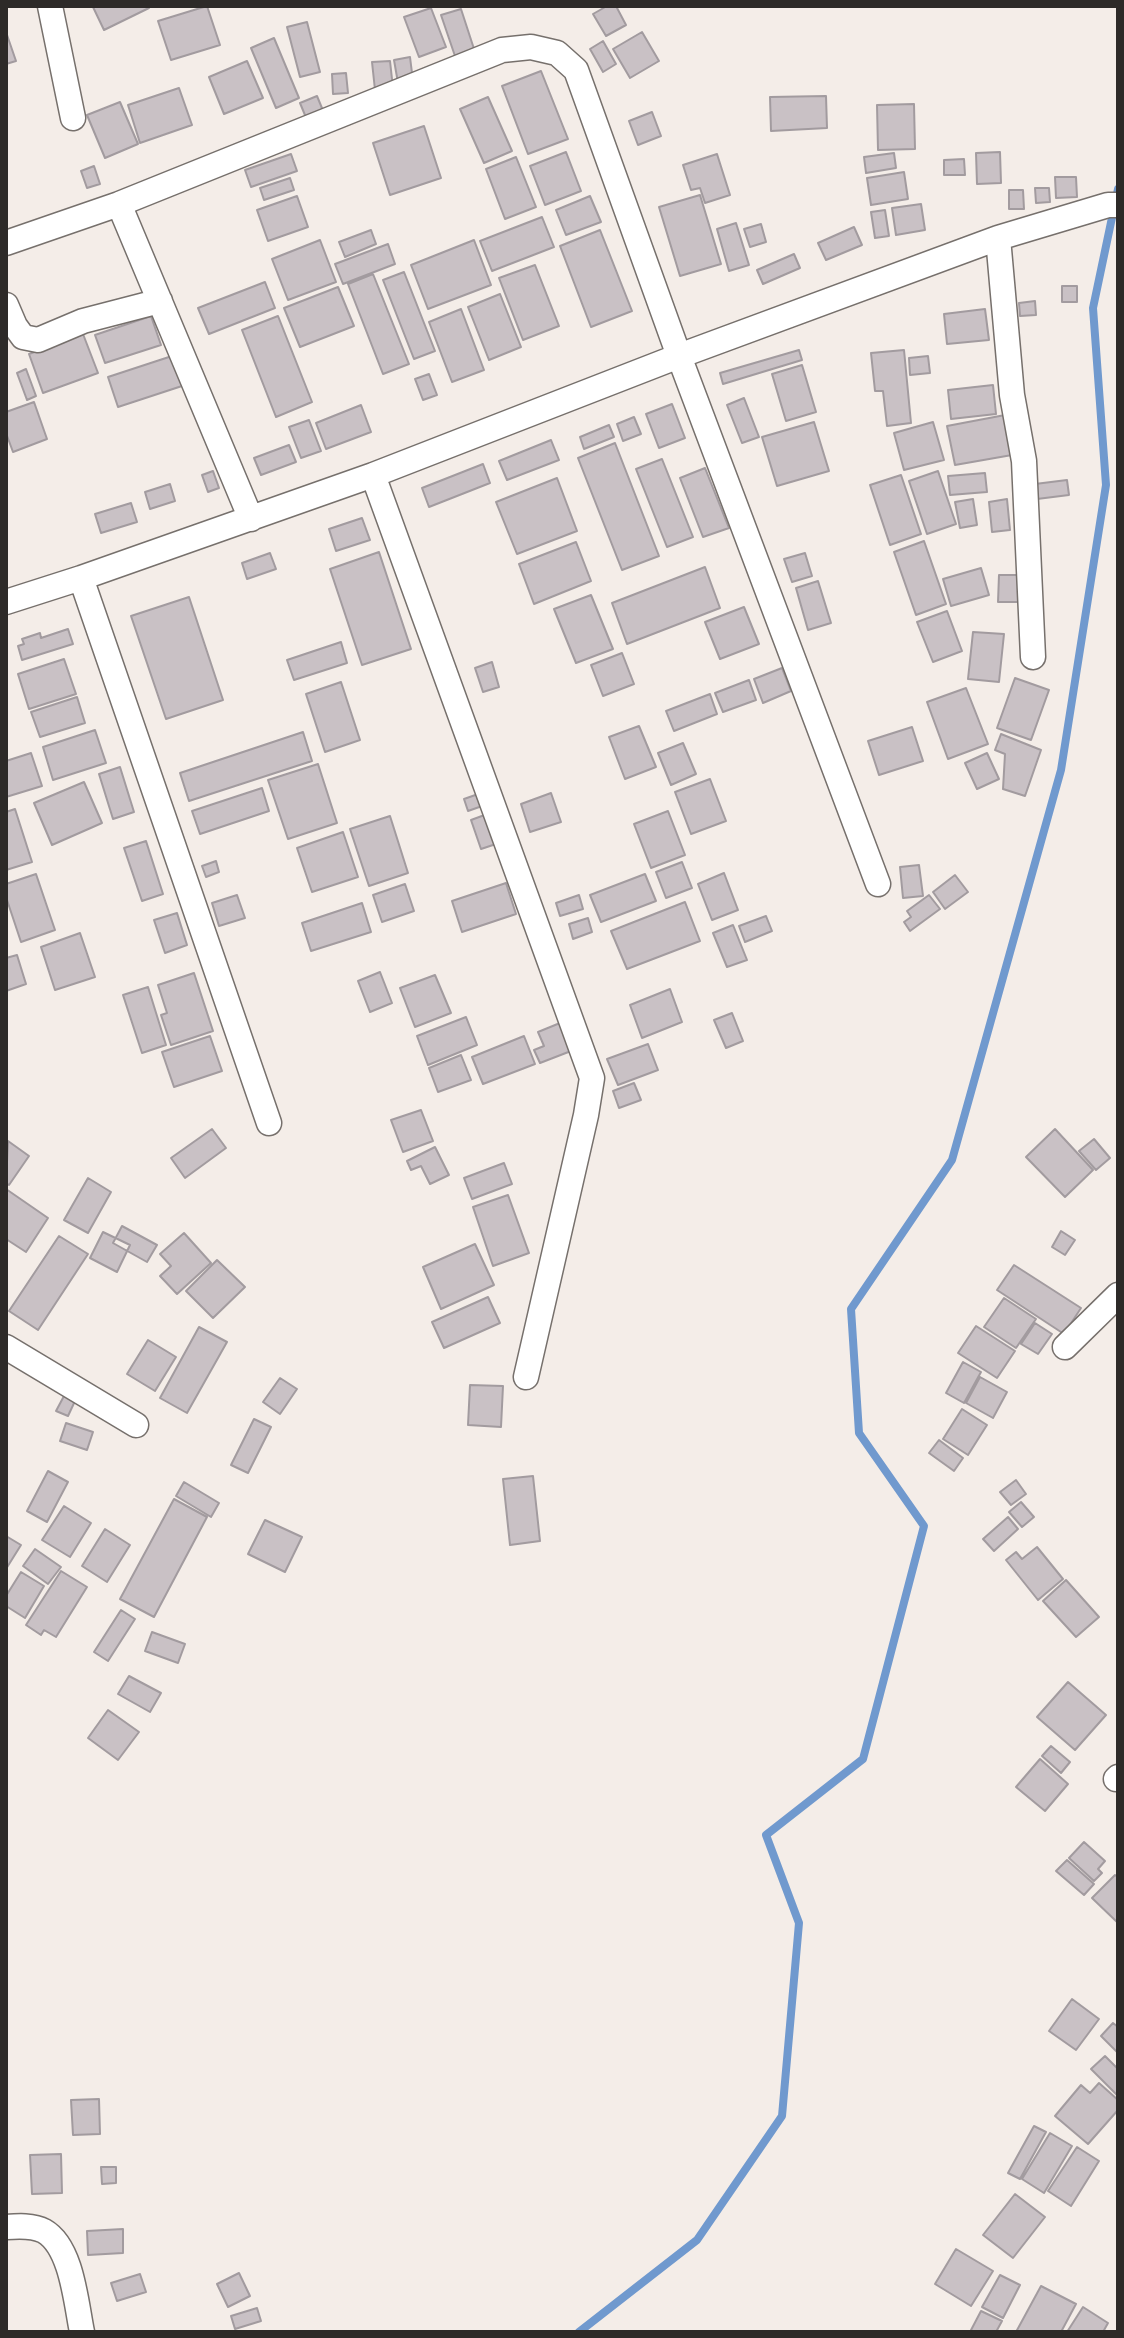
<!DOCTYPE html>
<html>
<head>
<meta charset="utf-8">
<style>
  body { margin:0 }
  #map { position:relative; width:1124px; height:2338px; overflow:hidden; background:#f4ede8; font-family:"Work Sans",sans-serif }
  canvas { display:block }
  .frame { position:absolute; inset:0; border:8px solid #2d2a28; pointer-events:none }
</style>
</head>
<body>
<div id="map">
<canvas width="1124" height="2338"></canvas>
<div class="frame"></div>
</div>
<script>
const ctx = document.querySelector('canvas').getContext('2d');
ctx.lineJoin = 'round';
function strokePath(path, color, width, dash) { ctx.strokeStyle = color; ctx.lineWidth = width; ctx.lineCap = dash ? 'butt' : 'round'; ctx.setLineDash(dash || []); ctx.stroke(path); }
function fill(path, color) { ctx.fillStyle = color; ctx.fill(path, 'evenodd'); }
strokePath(new Path2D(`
  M579,2332l118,-92 85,-124 17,-193 -33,-88 97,-76 61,-233 -65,-93 -8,-124 101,-149 109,-390 45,-285 -13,-177 25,-119`), '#7099ce', 8);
const building = new Path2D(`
  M95,6h53l1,2 -45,22 -11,-23z
  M207,6l13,39 -49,15 -13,-39z
  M607,6h9l10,19 -20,11 -13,-22z
  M431,8l15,39 -27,10 -15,-40z
  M461,9l14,43 -19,7 -15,-44z
  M307,22l13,50 -20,5 -13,-50z
  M6,32l10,29 -10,3z
  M642,32l17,29 -29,17 -17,-29z
  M274,38l25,60 -23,10 -25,-60z
  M603,41l13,23 -13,8 -13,-23z
  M410,57l3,24 -15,2 -4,-23z
  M247,61l16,37 -39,16 -15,-37z
  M390,61l3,27 -18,2 -3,-28z
  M541,71l27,68 -40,15 -26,-68z
  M346,73l2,20 -15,1 -1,-20z
  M179,88l13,37 -52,18 -12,-38z
  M317,96l7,17 -17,7 -7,-17z
  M826,96l1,32 -56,3 -1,-34z
  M488,97l24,54 -28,12 -24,-54z
  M120,102l18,42 -33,14 -18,-43z
  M914,104l1,45 -37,1 -1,-45z
  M652,112l9,24 -23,9 -9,-24z
  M424,126l17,52 -51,17 -17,-52z
  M566,152l15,39 -36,14 -15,-39z
  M1000,152l1,31 -24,1 -1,-31z
  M894,153l2,15 -30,5 -2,-16z
  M291,154l6,17 -46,16 -6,-17z
  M717,154l13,41 -25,8 -5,-15 -9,2 -8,-25z
  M516,157l20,50 -31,12 -19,-50z
  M964,159l1,16h-21v-15z
  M94,166l6,18 -13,4 -6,-17z
  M904,172l4,27 -37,6 -4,-27z
  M1055,177h21l1,20 -21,1z
  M290,178l4,12 -30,10 -4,-12z
  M1035,188h14l1,14 -14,1z
  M1009,190h14l1,19h-15z
  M700,195l21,69 -41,12 -21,-69z
  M297,196l11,31 -40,14 -11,-31z
  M590,196l11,26 -35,13 -10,-25z
  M921,204l4,26 -29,5 -4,-27z
  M885,210l4,26 -14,2 -4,-26z
  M542,217l12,30 -62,24 -12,-30z
  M736,223l13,42 -20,6 -12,-42z
  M761,224l5,18 -16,5 -6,-18z
  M854,227l8,18 -36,15 -8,-17z
  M371,230l5,14 -31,13 -6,-15z
  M600,230l32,81 -41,16 -31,-81z
  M320,240l16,42 -48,18 -16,-41z
  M474,240l17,45 -63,24 -17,-44z
  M388,244l7,20 -52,20 -8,-20z
  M794,254l6,14 -37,16 -6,-14z
  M535,265l24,61 -36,14 -24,-62z
  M404,272l31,79 -21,8 -31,-79z
  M373,274l36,90 -26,10 -35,-90z
  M265,282l10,26 -66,26 -11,-26z
  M1062,286h15v16h-15z
  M338,287l16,39 -54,21 -16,-39z
  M500,294l21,53 -32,13 -21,-53z
  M1035,301l1,14 -16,1 -1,-13z
  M461,309l23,61 -32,12 -23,-60z
  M985,309l4,31 -42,4 -3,-30z
  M151,316l10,29 -56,18 -10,-28z
  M278,316l34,86 -36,15 -34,-87z
  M83,334l15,39 -55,20 -14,-39z
  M799,350l3,10 -79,24 -3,-11z
  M904,350l7,73 -24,3 -4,-35h-8l-4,-38z
  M172,356l10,30 -64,21 -10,-30z
  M928,356l2,17 -20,2 -1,-17z
  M802,365l14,47 -30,9 -14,-47z
  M26,369l10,27 -9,4 -10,-27z
  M429,374l8,21 -14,5 -8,-21z
  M993,385l3,29 -45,5 -3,-29z
  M744,398l15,39 -17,6 -15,-38z
  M34,402l13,37 -34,13 -7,-19v-21z
  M672,404l13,34 -26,10 -13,-34z
  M361,405l10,27 -45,17 -10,-26z
  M1005,415l7,40 -57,10 -8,-39z
  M634,417l7,17 -18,7 -6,-17z
  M309,420l12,31 -20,7 -12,-31z
  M814,422l15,49 -52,15 -15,-49z
  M933,422l11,38 -40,10 -10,-37z
  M609,425l5,12 -30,12 -4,-12z
  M551,440l8,20 -52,20 -8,-19z
  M615,443l44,113 -37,14 -44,-112z
  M289,445l7,17 -35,13 -7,-17z
  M662,459l31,78 -26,10 -31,-78z
  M483,464l7,19 -61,24 -7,-19z
  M705,468l24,60 -26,9 -23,-59z
  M213,471l6,17 -11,4 -6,-17z
  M938,471l18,53 -29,10 -18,-53z
  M985,473l2,19 -37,3 -2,-19z
  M901,475l20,59 -31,11 -20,-60z
  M557,478l20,53 -60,23 -21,-52z
  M1067,480l2,15 -32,4 -2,-15z
  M170,484l5,17 -25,8 -5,-17z
  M973,499l4,26 -17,3 -5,-26z
  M1007,499l3,31 -18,2 -3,-30z
  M131,503l6,19 -36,11 -6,-19z
  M362,518l8,22 -34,11 -7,-22z
  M924,541l22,63 -30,11 -22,-63z
  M576,542l15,39 -57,23 -15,-40z
  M379,552l32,97 -49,16 -32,-96z
  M270,553l6,16 -29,10 -5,-16z
  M805,553l7,23 -20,6 -8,-23z
  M705,567l15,41 -93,36 -15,-41z
  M981,568l8,27 -38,11 -8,-27z
  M999,575h21v27h-22z
  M818,581l13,42 -23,7 -12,-42z
  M591,595l22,54 -37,14 -22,-54z
  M189,597l34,103 -57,19 -35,-103z
  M744,607l15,37 -39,15 -15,-37z
  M947,611l15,40 -29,11 -16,-40z
  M68,629l5,15 -51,16 -4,-14 6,-2 -2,-5 18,-6 1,5z
  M973,632l31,2 -5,48 -31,-3z
  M341,642l6,21 -53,17 -7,-20z
  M622,653l12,31 -31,12 -12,-31z
  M64,659l12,35 -47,15 -11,-35z
  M492,662l7,25 -16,5 -8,-24z
  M782,668l9,23 -28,12 -9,-24z
  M1015,678l34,12 -18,50 -34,-12z
  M749,680l7,20 -33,12 -8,-19z
  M341,682l19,58 -35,12 -19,-58z
  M966,688l22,56 -40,15 -21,-57z
  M710,694l7,20 -43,17 -8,-20z
  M77,697l8,26 -45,14 -9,-25z
  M639,726l17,41 -31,12 -16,-42z
  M912,727l11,34 -44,14 -11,-34z
  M95,730l11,33 -53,17 -10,-33z
  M303,732l9,29 -123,40 -9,-28z
  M1001,734l40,16 -16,46 -22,-7 2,-35 -10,-4z
  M683,743l13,31 -25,11 -13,-32z
  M31,753l11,33 -36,11v-36z
  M987,753l12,26 -22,10 -12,-26z
  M318,764l19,59 -49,16 -20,-59z
  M120,767l14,45 -21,7 -14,-45z
  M710,779l16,42 -35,13 -16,-42z
  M84,782l18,41 -50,22 -18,-42z
  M262,788l7,23 -69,23 -8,-23z
  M481,793l4,12 -17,6 -4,-12z
  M551,793l10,29 -31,10 -9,-28z
  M15,809l17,53 -26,8v-58z
  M668,811l17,44 -34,13 -17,-44z
  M490,813l9,30 -18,6 -10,-29z
  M390,816l18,57 -39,13 -19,-57z
  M343,832l15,45 -46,15 -15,-44z
  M146,841l17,53 -21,7 -18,-53z
  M216,861l3,11 -13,5 -4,-11z
  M682,862l10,26 -26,10 -10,-26z
  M919,865l4,31 -20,2 -3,-31z
  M724,873l14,37 -26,10 -14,-36z
  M36,874l19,56 -34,12 -15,-45v-13z
  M645,874l11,27 -55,21 -11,-27z
  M955,875l13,17 -23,17 -12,-17z
  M506,883l10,31 -54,18 -10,-31z
  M405,884l9,27 -32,11 -9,-27z
  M237,895l8,23 -26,8 -7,-23z
  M579,895l4,14 -23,7 -4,-13z
  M929,895l11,14 -30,22 -6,-9 7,-5 -4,-6z
  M685,902l15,39 -73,28 -16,-38z
  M362,903l9,29 -60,19 -9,-28z
  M177,913l10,32 -22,8 -11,-33z
  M766,916l6,15 -27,11 -6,-16z
  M588,918l4,14 -19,7 -4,-15z
  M733,925l14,35 -20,7 -14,-34z
  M80,933l15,44 -40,13 -14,-43z
  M17,955l9,29 -20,7v-33z
  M380,972l12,31 -22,9 -12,-31z
  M194,973l19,58 -42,14 -10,-30 6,-2 -9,-28z
  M435,975l16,38 -36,14 -15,-39z
  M148,987l18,58 -24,8 -19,-58z
  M670,989l12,33 -40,16 -12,-33z
  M732,1013l11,28 -17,7 -12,-28z
  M466,1017l11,28 -49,20 -11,-29z
  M560,1023l11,28 -31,12 -6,-13 10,-4 -6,-14z
  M210,1036l12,35 -48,16 -12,-35z
  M524,1036l11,28 -52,20 -11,-27z
  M648,1044l10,26 -40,15 -11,-26z
  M461,1055l10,25 -33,12 -9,-24z
  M634,1083l7,17 -22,8 -6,-17z
  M421,1110l12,31 -30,11 -12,-32z
  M212,1129l14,19 -41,30 -14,-20z
  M1055,1129l38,41 -28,27 -39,-40z
  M1094,1139l16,19 -14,12 -17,-19z
  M8,1141l21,15 -20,29 -3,-2z
  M435,1147l14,28 -19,9 -9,-18 -10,4 -4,-9z
  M504,1163l8,21 -40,15 -8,-21z
  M88,1178l23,14 -23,41 -24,-13z
  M6,1189l42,29 -22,34 -20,-13z
  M508,1195l21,58 -36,13 -20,-59z
  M122,1226l35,19 -10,17 -34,-19z
  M1061,1231l14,9 -10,15 -13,-8z
  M103,1232l27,13 -13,27 -27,-14z
  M184,1233l27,30 -34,31 -17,-18 11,-10 -11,-12z
  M59,1236l29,18 -50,76 -29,-19z
  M475,1244l19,41 -53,24 -18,-42z
  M217,1260l28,27 -32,31 -27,-27z
  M1014,1265l67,43 -17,26 -67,-44z
  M488,1297l12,26 -56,25 -12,-26z
  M1004,1298l32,21 -20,29 -32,-21z
  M1035,1323l17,11 -14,20 -17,-10z
  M976,1326l39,25 -18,27 -39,-25z
  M199,1327l28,15 -40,71 -27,-15z
  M148,1340l28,17 -21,34 -28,-17z
  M963,1362l18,10 -17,31 -18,-10z
  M980,1377l27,15 -14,26 -27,-15z
  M280,1378l17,11 -17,25 -17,-12z
  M470,1385l33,1 -2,41 -33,-2z
  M64,1396l11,5 -7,15 -12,-5z
  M962,1409l25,16 -19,30 -25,-16z
  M254,1419l17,8 -23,46 -17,-8z
  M66,1423l27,9 -6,18 -27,-9z
  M939,1440l24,18 -9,13 -25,-18z
  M48,1471l20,11 -21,40 -20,-11z
  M533,1476l7,65 -30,4 -7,-66z
  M1016,1480l10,14 -15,11 -11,-13z
  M184,1482l35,21 -8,14 -35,-21z
  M174,1499l33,18 -53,100 -34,-18z
  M1021,1502l13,15 -12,10 -13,-15z
  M64,1506l27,17 -21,34 -28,-17z
  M1008,1517l10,12 -24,22 -11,-12z
  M265,1520l37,17 -17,35 -37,-18z
  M105,1529l25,16 -23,37 -25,-16z
  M6,1536l15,9 -15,24z
  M1037,1547l26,32 -25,21 -32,-40 10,-8 6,7z
  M35,1549l26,18 -13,17 -25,-18z
  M61,1571l26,16 -31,50 -12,-7 -3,5 -15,-10z
  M21,1572l23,14 -19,32 -19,-12v-10z
  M1066,1580l33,37 -23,20 -33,-36z
  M121,1610l14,9 -27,42 -14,-9z
  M152,1632l33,12 -7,19 -33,-12z
  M129,1676l32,17 -11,19 -32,-18z
  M1068,1682l38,33 -31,35 -38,-33z
  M108,1710l31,22 -21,28 -30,-22z
  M1051,1746l19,16 -9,11 -19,-17z
  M1040,1759l28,25 -23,27 -29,-24z
  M1084,1842l21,19 -7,8 4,4 -8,8 -25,-23z
  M1067,1860l27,24 -10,11 -28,-24z
  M1115,1875l3,2v46l-26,-25z
  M1072,1999l27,20 -23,31 -27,-19z
  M1113,2023l5,4v26l-17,-17z
  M1105,2056l13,13v27l-27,-27z
  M1099,2083l19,17v10l-30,34 -33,-28 26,-31 9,8z
  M99,2099l1,35 -27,1 -2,-35z
  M1034,2126l12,6 -26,47 -12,-6z
  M1050,2133l22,13 -28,47 -22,-14z
  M1077,2147l22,14 -28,45 -23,-15z
  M61,2154l1,39 -30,1 -2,-39z
  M101,2167h15v16l-14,1z
  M1015,2194l30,23 -32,41 -30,-23z
  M123,2229v24l-35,2 -1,-24z
  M956,2249l37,22 -22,35 -36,-22z
  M239,2273l11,23 -22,11 -11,-23z
  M140,2274l6,18 -29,9 -6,-18z
  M1000,2275l20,10 -17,33 -21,-11z
  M1041,2286l35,18 -15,28h-45z
  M1083,2307l25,16 -5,9h-36z
  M257,2308l4,13 -26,8 -4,-13z
  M981,2311l21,10 -6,11h-26z`);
fill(building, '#c9c1c5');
strokePath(building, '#a29b9f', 2);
const street = new Path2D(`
  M50,6l23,112
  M119,204l132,315
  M998,238l14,157 12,66 9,196
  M6,243l113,-39 383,-154 29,-3 26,6 19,17 103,286 199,528
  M6,305l9,21 8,11 15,3 45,-19 77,-20
  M373,475l219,603 -6,37 -60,262
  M81,578l188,545
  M6,602l75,-24 292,-103 306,-119 319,-118 110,-33h10
  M6,1347l130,78
  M1065,1347l53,-52
  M1116,1779l2,-2
  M6,2227c12,-1 27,-2 38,4 28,16 32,72 38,101`);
strokePath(street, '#76706c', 27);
strokePath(street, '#fff', 24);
</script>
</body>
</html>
